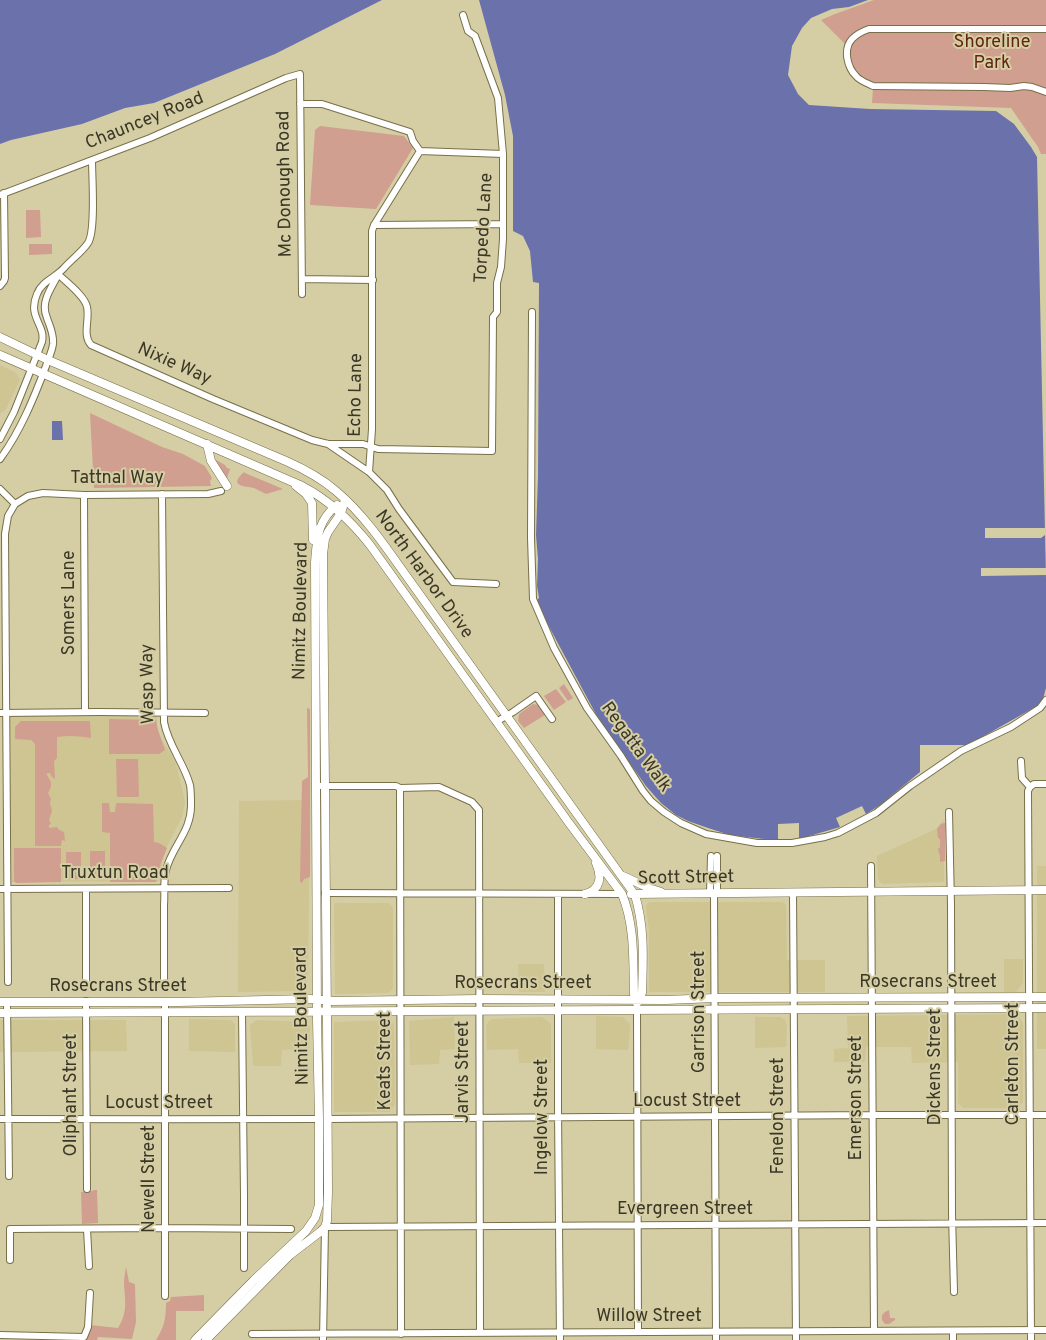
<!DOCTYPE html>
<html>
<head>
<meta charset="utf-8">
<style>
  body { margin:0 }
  canvas { display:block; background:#d5cda4 }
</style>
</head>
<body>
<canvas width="1046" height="1340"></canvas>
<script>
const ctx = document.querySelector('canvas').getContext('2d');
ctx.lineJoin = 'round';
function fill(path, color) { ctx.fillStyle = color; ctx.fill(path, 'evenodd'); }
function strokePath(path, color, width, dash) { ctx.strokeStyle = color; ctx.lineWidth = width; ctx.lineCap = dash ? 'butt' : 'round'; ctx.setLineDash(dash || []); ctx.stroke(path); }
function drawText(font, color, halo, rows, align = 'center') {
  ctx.font = font + ' Overpass,sans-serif'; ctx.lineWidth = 4; ctx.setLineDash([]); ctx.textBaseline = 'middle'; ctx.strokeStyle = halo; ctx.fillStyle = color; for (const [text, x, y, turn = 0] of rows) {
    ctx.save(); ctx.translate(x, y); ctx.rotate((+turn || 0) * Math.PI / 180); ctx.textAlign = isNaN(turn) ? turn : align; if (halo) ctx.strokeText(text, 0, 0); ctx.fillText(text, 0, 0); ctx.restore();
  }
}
fill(new Path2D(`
  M0,365l16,8 4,7 -14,29 -6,5z
  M10,716h147l-1,14 20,33 9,39 -3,15 -19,37 -4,27 -148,1z
  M310,800l-2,180 -6,11 -64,1 1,-191z
  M944,819v63l-61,2 -3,-2 -2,-3 -1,-23 59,-27z
  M1037,866h9v183h-9z
  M650,902h132l4,3 1,55h38v32h-175l-1,-2v-61l-3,-21 1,-4z
  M336,903h53l4,5v80l-4,5 -54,1 -1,-90z
  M1004,959h19v24l-7,9h-12z
  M518,964h26l1,28h-26z
  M1017,1014l6,9v79l-6,6h-54l-5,-5v-41l-46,1 -1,-16h-45l-1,15h-31v-13l14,-1 -1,-32z
  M596,1016l27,1 7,7 -2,26 -32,-1z
  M454,1017l1,32 -15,1 -1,14 -29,1 -1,-44z
  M542,1017l9,7v39h-32l-1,-14 -31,1 -1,-24 2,-4 4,-3z
  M755,1017h25l5,3 2,5 -1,22 -31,1z
  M189,1019l41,1 5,4v28l-46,-1z
  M0,1020h126l1,31 -127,1z
  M256,1020l50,2 4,5 -1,21 -27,2 -1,16h-28l-3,-41z
  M389,1020l5,4 1,80 -5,8h-56v-90z`), '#cec593');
fill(new Path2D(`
  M874,0h172v154h-5l-3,-7 -27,-39 -139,-5 1,-15 -20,-15 -8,-29 -24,-24 14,-6z
  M320,126l84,10 9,12 -37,61 -66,-4 5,-75z
  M26,210h14l1,27 -15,1z
  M29,244h23v10l-23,1z
  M90,413l72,34 21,7 22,12 7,12 -2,3 1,5 -117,2z
  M216,460l9,5 2,3 3,1 -3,9 -8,-11z
  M244,472l1,1 38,16 -17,5c-4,-2 -8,-4 -12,-6 -8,-2 -27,-1 -10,-16z
  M564,684l9,14 -5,3 -9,-13z
  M556,689l10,13 -12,8 -10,-14z
  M533,704l5,1 7,10 -21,13 -6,-7 1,-7z
  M307,708l3,1v168l-6,2 -2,4 -2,-1v-3l2,-98 6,-4z
  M109,719l47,1 2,10 7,20 -6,4h-50z
  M21,721h69l1,17c-12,-2 -22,-3 -34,-1v21l-3,3 1,18 -3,-2 -2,-4h-3v2l4,7v5l-3,6 3,6 -1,4 2,8 -3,9 2,4 -2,1v3l8,-1 2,3 5,2 1,9 -3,-1 -1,6h-26v-102l-4,-4 -16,-1v-12z
  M116,759h22l1,38h-22z
  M102,803h7l1,9h5l1,-8 1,-1 36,1 1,38 5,1 8,5 -6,15 -5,19h-46v-49l-8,-1z
  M945,823v38l-5,1v-6l-2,-7 2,-2v-8l-2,-1 -1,-9 4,-5z
  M14,848h47v34l-45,1 -2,-2z
  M90,851h15v27l-15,1z
  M66,852h15v27h-15z
  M93,1190h4l1,33 -16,1 -1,-32 12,-1z
  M126,1267l3,15 6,2 1,38 -4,17 -34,-2 -1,3h-11l4,-15 28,3c10,-16 7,-27 6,-44 0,-6 1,-11 2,-17z
  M204,1295v16h-28v29h-20c8,-12 10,-22 10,-37l4,-2 1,-4z
  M889,1310l1,8h5v2l-6,4h-4l-3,-4v-5l3,-3z`), '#d09f8f');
fill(new Path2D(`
  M0,0h382l-107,54 -121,49 -29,5 -43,16 -71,16 -11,4z
  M479,0h389l-19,7 -17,2 -21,9 -9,10 -10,18 -4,29 10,19 11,11 61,4 126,2 18,13 17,23 6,10 9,422v109l-3,11 -6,7 -69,39h-48v27l-40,33 -14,9 -4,-8 -26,12 4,9 -41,12v-16l-21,1v15l-6,1 -42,-5 -22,-7 -20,-7 -12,-6 -15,-12 -15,-17 -48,-68 -52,-97 -9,-21 2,-2 -2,-12 1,-27 -2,-24 2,-59 1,-193 -6,-1 -3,-31 -7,-15 -10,-5v-95l-8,-41z
  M52,421h10l1,19h-11z`), '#6b71aa');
fill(new Path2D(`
  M985,528h60v7l-4,3h-56z
  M981,568h65v7l-65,1z`), '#d5cda4');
const minor = new Path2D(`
  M1046,29h-177c-6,2 -12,5 -17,10 -9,10 -5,28 4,37 4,5 11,7 17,10l111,1 26,1 14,-2 8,1 14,5
  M300,104h22l88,28 3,9 7,10 83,3
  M420,151l-46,74 -2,6v198l-3,43 18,18 12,19 54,73 43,2
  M0,195l150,-57 136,-60 14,-4 2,220
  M374,225l128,-1
  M58,274c8,8 27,22 29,33 3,12 -5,28 4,38l122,54 99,41 16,4h35l15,5 114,2 1,-134 4,-5v-29l4,-16 2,-28v-85l-5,-56 -23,-62 -7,-5 -5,-16
  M302,279l71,1
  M0,286l4,-5 1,-3 -1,-85
  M532,312l-1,226 2,61 21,49 33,60 34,48 22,35 8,10 13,11 17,11 25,11 51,9h35l33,-6 13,-4 38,-20 34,-27 51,-35 50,-24 29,-19 6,-8
  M0,439l14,-27 28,-70c4,-17 -15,-25 -5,-48 5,-13 18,-16 27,-26 7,-8 18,-16 24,-25 8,-12 4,-66 4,-83
  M328,444l41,28
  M0,459c20,-27 34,-61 46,-93 2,-7 6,-14 7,-22 1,-10 -3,-17 -6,-26 -7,-16 4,-29 11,-43
  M0,489l15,15
  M162,494l2,228c4,23 20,41 26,63 1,6 1,13 1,19 1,27 -19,42 -25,66 -3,12 -1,23 -2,35 0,25 0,50 0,76
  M84,495l1,217
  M0,713l99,-1 106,1
  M496,722l17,-10 23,-16 16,23
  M1021,761l1,17 8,9
  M316,786h80l4,2 39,-1 33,15 7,8 1,523
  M1030,787l-2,4 3,549
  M1030,787l4,-3h12
  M400,788l1,546
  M949,812l2,93 1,309 2,78
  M717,856v37
  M871,866l3,465
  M0,889l229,-1
  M86,889v93
  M325,893l297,1
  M710,893l1,-37
  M714,893l2,447
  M793,893l3,447
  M558,894v214l2,232
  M8,982l-3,-448 3,-18 7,-12 13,-8 15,-3 41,2 124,-1 13,-3
  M86,1001l1,188
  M7,1002l2,174
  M637,1010l1,322
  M242,1012l2,184v72
  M0,1119c106,1 213,0 319,0
  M327,1119l545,-4h174
  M87,1229l2,37
  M10,1260v-31l155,-1 126,1
  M165,1296v-294
  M953,1331v9
  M252,1334l794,-4
  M0,1335l84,2 4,-10 2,-34
  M323,1340l2,-113 721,-4`);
const major = new Path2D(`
  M0,337l48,23 238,101c18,8 35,17 50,30 25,21 45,49 64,76l235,328c10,33 8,64 7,98l-5,6
  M0,355l302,131c27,14 49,35 68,59l199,278 53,71c13,32 11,65 12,100l3,5v4
  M207,444l4,17 16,25
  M296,486l10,8 6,9 1,37
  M623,876l26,12 12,4
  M585,894c16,-4 17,-18 11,-31
  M631,894l415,-4
  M0,1002h178l132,-3 24,2 145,-2 187,1 49,-2 331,-1
  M0,1013l1046,-5
  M195,1340l59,-60 52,-49 9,-13 4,-13v-86l-2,-100 -2,-457c2,-23 2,-41 22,-57
  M206,1340l84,-85 30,-23 5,-5 2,-6 1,-29 -1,-172 -4,-466 2,-15 3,-7 13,-19 4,-13`);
strokePath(minor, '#777049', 8);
strokePath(major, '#777049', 9);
strokePath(minor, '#fff', 6);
strokePath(major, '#fff', 8);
drawText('18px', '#61240e', '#d5cda4', [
  ["Shoreline",992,43],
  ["Park",992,64]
]);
drawText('18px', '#3a3726', '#d5cda4', [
  ["Chauncey Road",145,122,-22],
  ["Mc Donough Road",286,184,-91],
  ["Torpedo Lane",485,228,-87],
  ["Nixie Way",174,365,24],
  ["Echo Lane",357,395,-89],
  ["Tattnal Way",117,479],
  ["North Harbor Drive",423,575,54],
  ["Somers Lane",70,603,-90],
  ["Nimitz Boulevard",302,611,-89],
  ["Wasp Way",149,684,-91],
  ["Regatta Walk",635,748,54],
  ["Truxtun Road",115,874],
  ["Scott Street",686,879,-1],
  ["Rosecrans Street",928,983],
  ["Rosecrans Street",523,984],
  ["Rosecrans Street",118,987],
  ["Garrison Street",700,1012,-90],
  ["Nimitz Boulevard",303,1016,-91],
  ["Keats Street",386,1061,-90],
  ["Carleton Street",1014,1064,-90],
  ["Dickens Street",936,1067,-90],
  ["Jarvis Street",464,1072,-90],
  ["Oliphant Street",72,1095,-90],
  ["Emerson Street",857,1098,-90],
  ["Locust Street",687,1102],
  ["Locust Street",159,1104],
  ["Fenelon Street",779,1116,-90],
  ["Ingelow Street",543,1117,-90],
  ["Newell Street",150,1179,-90],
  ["Evergreen Street",685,1210],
  ["Willow Street",649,1317]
]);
</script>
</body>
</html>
